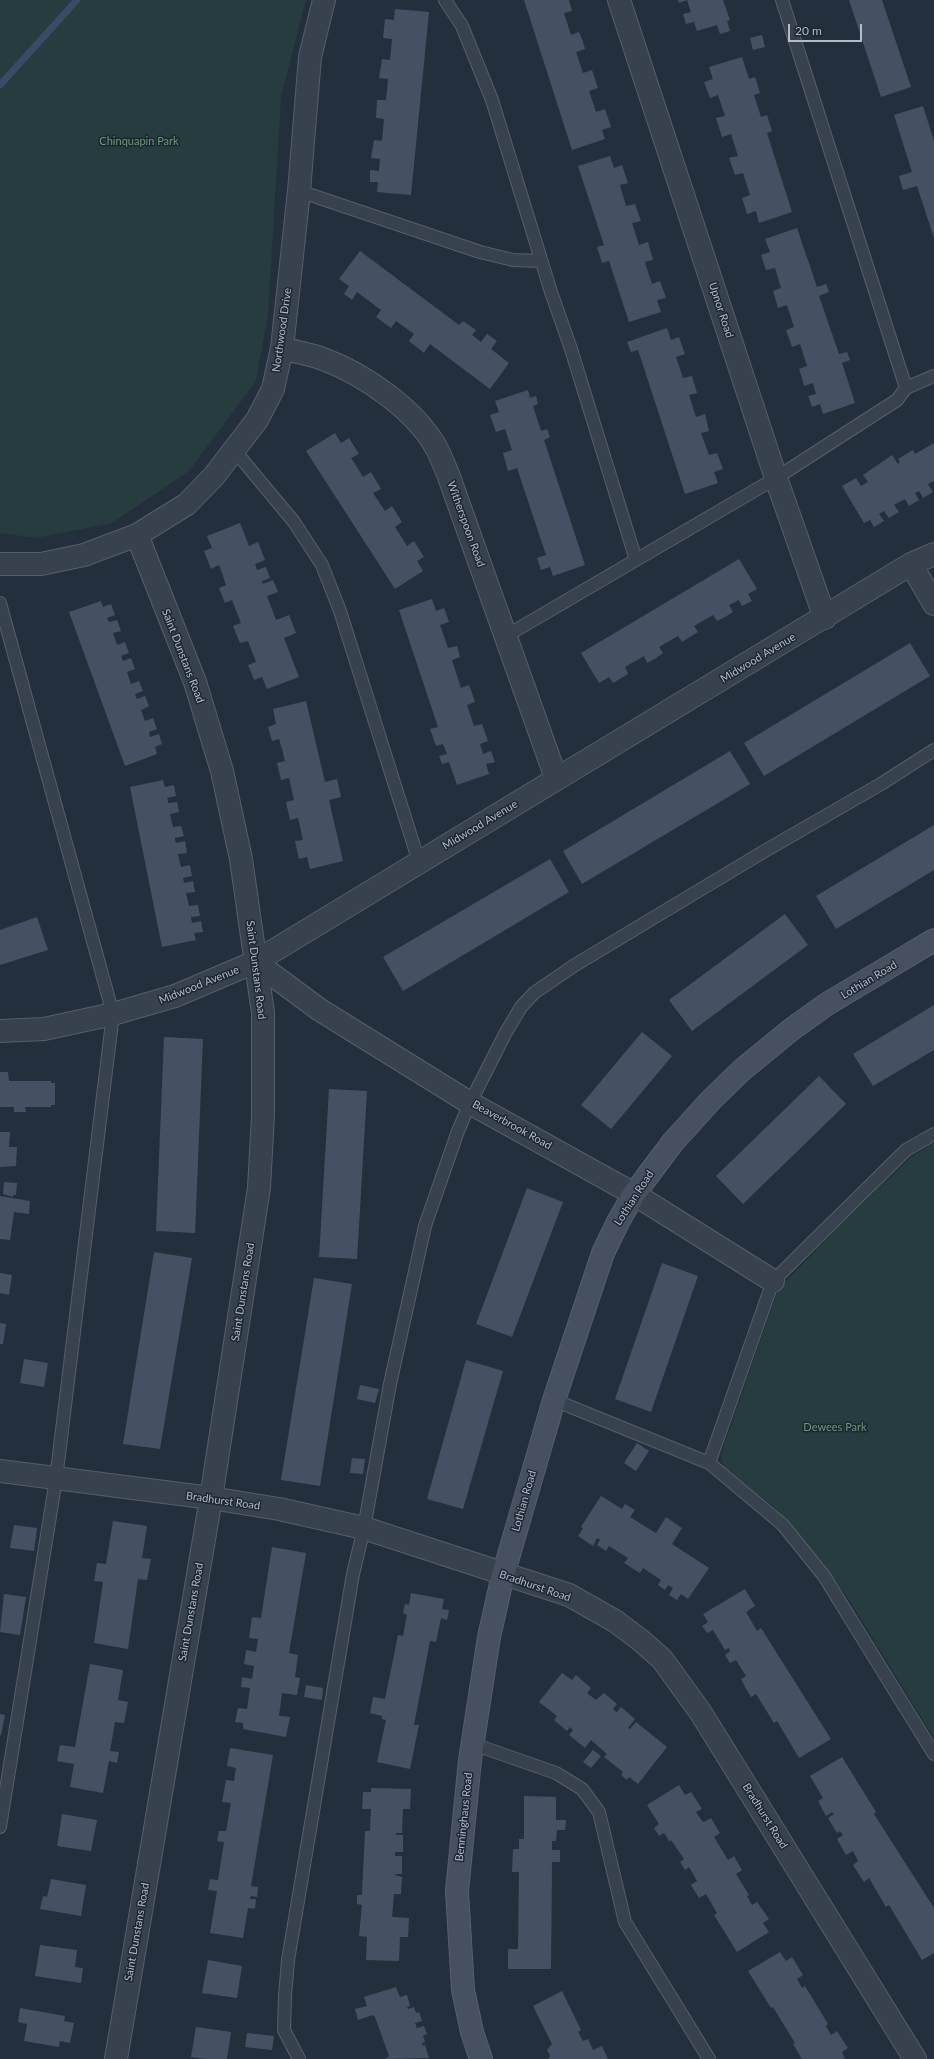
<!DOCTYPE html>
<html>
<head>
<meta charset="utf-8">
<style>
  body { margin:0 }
  #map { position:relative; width:934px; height:2059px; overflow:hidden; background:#242f3e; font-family:Lato,sans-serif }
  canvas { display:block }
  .scale { position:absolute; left:788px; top:24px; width:74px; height:18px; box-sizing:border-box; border:2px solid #b4bcc9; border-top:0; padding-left:5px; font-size:12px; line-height:14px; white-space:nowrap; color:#b4bcc9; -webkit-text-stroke:3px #1d2633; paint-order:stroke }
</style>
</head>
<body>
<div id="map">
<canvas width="934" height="2059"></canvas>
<div class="scale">20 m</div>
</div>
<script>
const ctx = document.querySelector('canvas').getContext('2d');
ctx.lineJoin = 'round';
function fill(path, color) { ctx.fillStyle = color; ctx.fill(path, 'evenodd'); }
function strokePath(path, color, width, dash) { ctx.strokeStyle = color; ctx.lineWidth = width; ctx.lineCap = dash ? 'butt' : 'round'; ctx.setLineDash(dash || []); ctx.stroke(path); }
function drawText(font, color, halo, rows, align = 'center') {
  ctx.font = font + ' Lato,sans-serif'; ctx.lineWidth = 3; ctx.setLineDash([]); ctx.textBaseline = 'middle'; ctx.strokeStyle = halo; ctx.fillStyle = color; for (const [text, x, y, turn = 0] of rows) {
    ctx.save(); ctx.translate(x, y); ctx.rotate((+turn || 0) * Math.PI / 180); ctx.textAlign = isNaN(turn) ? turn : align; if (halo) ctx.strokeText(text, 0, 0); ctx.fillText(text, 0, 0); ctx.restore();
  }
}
fill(new Path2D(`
  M0,0h306l-25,97 -13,218 -12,66 -67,90 -77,52 -76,15 -36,-5z
  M934,1143v595l-86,-140 -38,-49 -37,-43 -46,-34 -6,-13 2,-11 55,-158 62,-65 71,-68z`), '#263c3f');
strokePath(new Path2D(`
  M0,85l77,-85`), '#394c67', 7);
fill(new Path2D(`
  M524,0h45l3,11 -8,2 7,22 8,-3 3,7 3,10 -9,3 7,21 9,-3 6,18 -9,3 7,21 9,-3 6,18 -9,3 3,9 -33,11z
  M678,0h45l7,20 -3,1 3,10 -10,3 -3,-9 -20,6 -3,-9 -8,2 -3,-10 8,-2 -4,-12 -8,3z
  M849,0h33l29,87 -30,10z
  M395,9l34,3 -18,183 -34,-3 1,-10h-8v-12l9,1 1,-12 -9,-1 3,-18 8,1 2,-22 -8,-1 1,-18h9l1,-10 1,-11 -9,-1 3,-19 8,1 2,-21 -9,-1 2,-19 9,1z
  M762,35l3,12 -12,3 -3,-12z
  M742,57l7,22 6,-2 5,16 -6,2 7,22 6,-2 5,16 -5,2 25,79 -33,11 -3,-12 -9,3 -5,-16 8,-3 -7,-22 -8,2 -6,-17 9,-2 -7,-22 -9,3 -6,-19 9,-2 -7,-21 -8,3 -6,-16 9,-3 -4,-12z
  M923,106l11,35v97l-17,-52 -14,4 -4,-14 13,-4 -18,-57z
  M610,156l4,12 8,-3 6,18 -8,2 6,21 9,-2 6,17 -9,2 7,22 9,-3 5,18 -8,2 2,7 5,15 8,-3 6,17 -9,2 4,12 -32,10 -20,-61 -7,2 -5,-16 7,-2 -26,-79z
  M797,228l20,59 9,-3 3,8 -10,4 20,58 8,-2 3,8 -8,3 13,40 -32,11 -3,-10 -8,3 -4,-11 8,-2 -3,-11 -9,3 -2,-8 -3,-9 8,-3 -7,-22 -8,3 -6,-17 8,-3 -7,-22 -9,3 -5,-17 8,-3 -6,-20 -9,2 -5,-15 9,-3 -5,-13z
  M360,251l99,74 4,-4 13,9 -4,5 9,7 6,-8 10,7 -6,8 18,14 -19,26 -60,-45 -6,9 -15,-12 5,-7 -18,-13 -5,7 -15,-11 5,-7 -24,-18 -5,8 -8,-6 5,-8 -10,-7z
  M667,328l4,12 8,-3 3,9 3,8 -9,3 7,21 9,-2 5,17 -8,2 7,22 9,-3 4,17 -8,2 8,22 8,-2 6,16 -9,3 4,11 -33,11 -47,-144 -7,2 -4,-10z
  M528,390l2,8 6,-2 2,8 -5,2 8,25 6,-2 3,8 -6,3 2,6 39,119 -32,11 -3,-9 -9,3 -4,-12 9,-3 -29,-87 -9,3 -5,-18 9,-3 -7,-21 -9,3 -6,-17 9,-3 -4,-11z
  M335,433l6,10 8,-5 10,16 -8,4 6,9 6,10 8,-5 10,17 -8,4 12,18 7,-5 10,16 -7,5 12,19 7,-5 10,16 -7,4 6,10 -28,18 -89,-138z
  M934,443v38l-6,3 5,8 -10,6 -4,-7 -4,2 4,7 -10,6 -4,-7 -11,6 5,7 -10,6 -5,-7 -5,3 5,7 -10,6 -4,-7 -6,3 -22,-37 14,-8 5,8 7,-4 -5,-7 29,-20 6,9 2,-2 -2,-3 15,-9 2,4z
  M240,523l9,23 9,-4 7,18 -10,4 2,6 9,-3 4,11 -8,3 1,3 10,-4 5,12 -11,4 9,24 13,-5 7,18 -12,5 15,39 -32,12 -5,-12 -8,3 -6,-15 8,-3 -8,-21 -8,2 -7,-17 8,-3 -9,-23 -7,3 -6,-15 7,-3 -3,-9 -4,-11 -8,4 -7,-18 8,-3 -5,-12z
  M739,559l18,30 -9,5 4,7 -10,5 -3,-6 -10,5 4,7 -8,5 -8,4 -4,-6 -19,11 4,6 -16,10 -4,-6 -19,11 4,6 -7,5 -9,5 -3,-7 -19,11 3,7 -15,9 -4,-6 -10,6 -18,-30z
  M432,599l4,12 8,-3 3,8 2,6 -9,3 8,23 9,-2 3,11 -8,3 9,28 8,-3 3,8 3,9 -8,3 7,21 8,-2 6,17 -8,3 3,10 8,-3 4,11 -9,2 3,10 -32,11 -8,-23 -7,2 -3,-8 8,-2 -4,-10 -7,2 -6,-17 8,-2 -39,-117z
  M101,601l2,6 8,-3 4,11 -8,3 2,4 8,-2 4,11 -8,2 4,12 8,-3 4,11 -8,3 2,5 8,-3 4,11 -8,3 4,12 8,-3 4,10 -8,3 1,3 1,2 8,-3 4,10 -8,4 4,11 8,-3 4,11 -8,3 1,5 9,-3 3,10 -7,3 2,7 -32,12 -56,-154z
  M910,643l20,33 -166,100 -20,-33z
  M306,701l19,81 12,-3 4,18 -12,3 14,61 -33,8 -3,-12 -8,2 -4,-18 8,-1 -5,-22 -8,2 -4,-18 8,-2 -5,-22 -8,2 -4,-17 8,-2 -3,-12 -3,-10 -7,2 -4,-14 8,-3 -3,-15z
  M730,751l20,33 -168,100 -19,-33z
  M163,780l2,7 9,-2 2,11 -9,2 1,2v3l9,-1 2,10 -9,2 3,13 8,-1 3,10 -9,2v2l1,3 9,-2 2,12 -9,1 3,13 9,-2 2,11 -9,2 1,5 9,-2 2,11 -9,1 3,13 9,-1 2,11 -9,1 1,6 9,-2 2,11 -9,1 2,7 -34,7 -32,-160z
  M934,825v45l-98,59 -20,-33z
  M550,859l19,33 -166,99 -20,-34z
  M785,914l23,31 -116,86 -23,-31z
  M37,917l11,33 -48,15v-35z
  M934,1005v45l-61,36 -20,-32z
  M642,1032l30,24 -61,73 -30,-24z
  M164,1037l39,2 -8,194 -39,-2z
  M0,1072h8l1,9h42v2h4v22h-4v2h-26l1,5h-12v-5h-14z
  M819,1076l27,28 -103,100 -27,-28z
  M329,1089l38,2 -10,168 -38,-2z
  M0,1132h10l-1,15h8l-1,19 -16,1z
  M4,1182l13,1 -1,12h-3v2l-10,-3z
  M527,1188l36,14 -51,135 -36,-13z
  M0,1196l30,5 -1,13 -15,-2 -4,28 -10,-1z
  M154,1252l38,6 -32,191 -37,-5z
  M662,1263l36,13 -47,136 -36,-13z
  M0,1273l12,2 -3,20 -9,-2z
  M314,1278l38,6 -32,202 -39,-6z
  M0,1323l6,1 -3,20h-3z
  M24,1359l24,4 -4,24 -24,-4z
  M466,1360l37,11 -40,138 -36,-10z
  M360,1385l19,4 -4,14 -18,-4z
  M637,1443l12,8 -13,20 -12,-8z
  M352,1458l13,1 -2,15 -13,-1z
  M601,1496l21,13 3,-5 10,6 -5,7 26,16 10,-16 16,11 -10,16 37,24 -21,31 -7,-5 -4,6 -8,-5 4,-7 -5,-3 -3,5 -7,-5 3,-5 -18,-12 -3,5 -16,-10 4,-5 -19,-12 -3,5 -9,-6 3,-5 -1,-1 -2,-1 -4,8 -15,-10 5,-8 -2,-1z
  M113,1521l34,5 -5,32 9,1 -4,21 -9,-1 -10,70 -34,-6 9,-61 -9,-1 3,-18 9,1z
  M14,1525l23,3 -3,23 -24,-3z
  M272,1547l34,6 -17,100 9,2 -3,22 5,1 -3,17 -15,-2 -3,23 11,1 -4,20 -43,-8v-6l-8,-1 3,-14 9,1 3,-21 -9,-1 1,-10 10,2 2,-13 -10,-2 2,-14 10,2 2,-13 -9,-1 3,-21 9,1z
  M745,1589l10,17 -9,6 11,19 4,-3 70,111 -32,19 -22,-37 -3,2 -18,-29 -5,3 -5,-8 -5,-10 5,-3 -10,-16 -6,3 -5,-8 5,-4 -1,-3 -4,2 -12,-20 -6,3 -5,-7 6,-4 -5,-8z
  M411,1593l33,6 -2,10 7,1 -2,10 -6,-2 -5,24 -6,-1 -16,84h5l-9,44 -33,-7 9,-42 -4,-1v-3l-12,-3 3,-16 12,2 13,-64 5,1 4,-21 -4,-2 2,-9 4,1z
  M4,1594l22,3 -6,38 -20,-3z
  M90,1664l33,6 -5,30 10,2 -4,21 -9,-1 -5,29 9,1 -2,11 -8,-2 -6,32 -33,-6 4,-23 -17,-3 3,-16 15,2z
  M562,1673l10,7 4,-5 15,13 -4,5 9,7 8,-7 13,11 -4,5 2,2 2,1 4,-5 14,12 -7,9 2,1 6,-7 31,25 -29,37 -9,-7 -2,3 -6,-5 2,-3 -19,-15 3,-3 -16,-14 -6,8 -16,-13 4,-5 -3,-3 -3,4 -13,-11 3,-4 -18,-14z
  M306,1685l17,3 -1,12 -18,-3z
  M0,1714l5,1 -4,20h-1z
  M230,1748l43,7 -22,131 7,1 -1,10 -6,-1 -1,3h6l-1,10 -7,-1 -5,30 -33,-5 7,-42 -9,-1 2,-11 8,1 6,-38 -7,-1 2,-10h7l5,-28 -9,-1 4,-22 8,1 2,-13 -9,-2z
  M593,1750l8,6 -10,12 -8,-6z
  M842,1757l34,55 -2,2 60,94v45l-12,7 -33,-55 -3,2 -17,-29 -5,4 -11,-17 5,-4 -5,-10 -7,4 -9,-16 6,-4 -3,-4 -3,2 -9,-15 6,-4 -2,-2 -6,4 -8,-15 5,-3 -13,-22z
  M679,1785l6,10 6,-3 11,17 -6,3 6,9 2,1 7,-4 9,15 -6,4 14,23 6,-4 8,14 -6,4 13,21 -2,1 5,9 5,-3 12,17 -6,4 6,9 -32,20 -23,-37 3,-2 -11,-19 -7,4 -8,-13 6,-4 -8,-14 -4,3 -5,-8 4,-3 -13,-19 -1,2 -6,-9 -5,3 -5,-8 5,-4 -12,-19z
  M371,1788l40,1 -1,20h-7l-1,24h-6v2h7v17h-8v4h7v18h-7v1l7,2 -1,17h-7l-2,23 17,1 -1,19h-8l-1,24 -33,-1 1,-23 -8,-1 3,-31 -5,-1v-9h5l3,-64h5l1,-22h-9l1,-17h8z
  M524,1796l32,1v23h10l-1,10h-8l-1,11h-4v9h8v12h-8l-1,107h-43v-20h10l1,-77h-7l1,-23h6v-10h5z
  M62,1814l35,6 -6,31 -34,-5z
  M51,1879l35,6 -5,31 -41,-7 3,-13 4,1z
  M40,1945l37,5 -2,17 8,1 -2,15 -46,-7z
  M780,1952l6,9 6,-4 11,18 -6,4 5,9 3,-2 23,38 -2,2 5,9 6,-4 11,17 -6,4 3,7h-43l-9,-15 2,-1 -22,-36 -2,1 -23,-37z
  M208,1960l34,6 -5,32 -35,-5z
  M396,1987l4,10 7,-2 3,11 -3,1 1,2 6,-2 2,6 3,-1 3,9 -7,2 2,5 7,-2 3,8 -4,2 2,6 -3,1 1,3 2,-1 4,13 -44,1 4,-3 -14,-39 -2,-2 -15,5 -3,-11 12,-3 -3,-9z
  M562,1991l19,39 -3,2 5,9 5,-2 5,11 9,-4 6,13h-60l2,-3 -3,-6 5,-6 -19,-38z
  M20,2008l45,8 -1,5 10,2 -4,20 -10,-2 -1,6 -35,-6 3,-17 -9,-2z
  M196,2027l35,5 -4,27h-23l-13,-2z
  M247,2033l27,3 -2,14 -27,-3z`), '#455162');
const lane = new Path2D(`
  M445,0l17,26 30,74 59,192 20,57 65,211
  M299,191l181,61 33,8 28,1
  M906,388l28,-12
  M235,451l59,71 28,43 18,46 79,251
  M0,603l113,411 -57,465 -56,348
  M506,636l270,-158 121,-78 9,-12 -124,-388
  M554,1400l155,63 74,62 41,51 110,178
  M709,1463l64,-182 133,-131 28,-16
  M473,1744l83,29 26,16 17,23 26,110 84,137
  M299,2059l-15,-29 1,-34 3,-36 65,-386 11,-46 26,-144 35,-158 33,-95 12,-28 35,-69 16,-27 13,-14 41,-28 188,-113 118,-68 53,-34`);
const street = new Path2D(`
  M619,0l157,478 49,140
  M282,348c13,4 28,6 41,11 41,15 93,51 114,90 4,8 7,16 11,25l108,304
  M0,564h41l43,-9 53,-20 50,-31 27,-28 43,-56 16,-31 9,-41 17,-157 11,-134 14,-57
  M911,564l23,40
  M255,962l65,48 150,93 164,91 139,87
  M0,1031l44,-2 69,-15 62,-18 80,-34 656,-398 23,-10
  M0,1471l211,27 68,11 85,19 205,67 46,26 24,18 23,20 39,54 214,346
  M116,2059l95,-561 48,-310 4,-73v-102l-22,-154 -19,-88 -27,-89 -58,-147`);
const secondary = new Path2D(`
  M481,2059l-9,-27 -9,-42 -6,-99 13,-131 19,-123 14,-62 51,-175 49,-147 15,-31 16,-28 39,-52 38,-42 31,-30 50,-41 35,-25 107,-64`);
strokePath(lane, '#565f6c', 14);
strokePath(street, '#565f6c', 24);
strokePath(secondary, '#565f6c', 24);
strokePath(lane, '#38414e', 12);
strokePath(street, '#38414e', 22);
strokePath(secondary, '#465061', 22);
drawText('11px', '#6b9a76', '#1d2633', [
  ["Chinquapin Park",139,141],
  ["Dewees Park",835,1427]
]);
drawText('11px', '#b4bcc9', '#1d2633', [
  ["Upnor Road",721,310,72],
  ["Northwood Drive",282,330,-82],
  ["Witherspoon Road",466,524,70],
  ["Saint Dunstans Road",183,656,69],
  ["Midwood Avenue",758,658,-31],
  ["Midwood Avenue",480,825,-31],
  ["Saint Dunstans Road",256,970,83],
  ["Lothian Road",869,980,-31],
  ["Midwood Avenue",199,985,-22],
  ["Beaverbrook Road",512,1125,29],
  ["Lothian Road",634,1198,-57],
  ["Saint Dunstans Road",243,1292,-81],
  ["Bradhurst Road",223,1501,8],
  ["Lothian Road",524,1501,-74],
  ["Bradhurst Road",535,1586,19],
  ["Saint Dunstans Road",191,1612,-80],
  ["Bradhurst Road",765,1816,58],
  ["Benninghaus Road",464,1817,-84],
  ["Saint Dunstans Road",137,1932,-80]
]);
</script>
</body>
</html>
